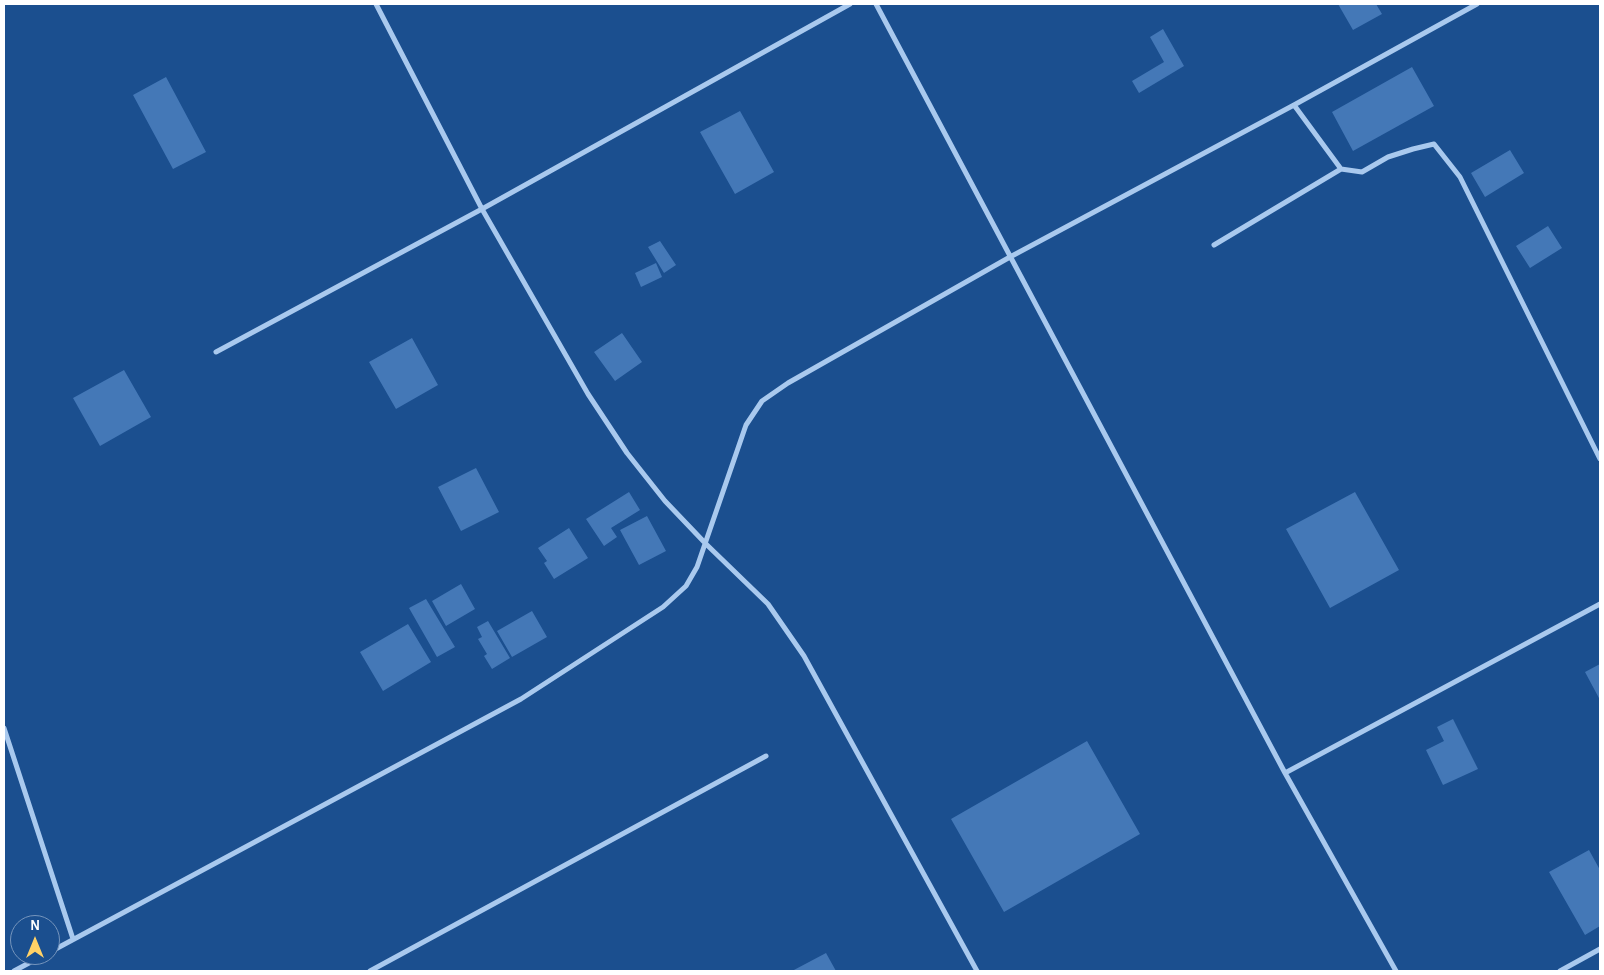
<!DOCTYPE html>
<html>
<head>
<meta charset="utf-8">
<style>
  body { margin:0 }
  #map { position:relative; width:1604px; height:975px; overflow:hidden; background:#1b4f8f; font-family:"Alegreya Sans",sans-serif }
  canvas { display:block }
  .frame { position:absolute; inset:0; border:5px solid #fff; pointer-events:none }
  .north { position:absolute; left:10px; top:915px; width:50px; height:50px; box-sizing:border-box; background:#1b4f8f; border:1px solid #7695bc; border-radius:50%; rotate:0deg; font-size:14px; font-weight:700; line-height:20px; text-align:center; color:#fff }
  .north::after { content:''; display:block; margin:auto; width:18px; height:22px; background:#ffd166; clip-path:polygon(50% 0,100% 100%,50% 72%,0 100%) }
</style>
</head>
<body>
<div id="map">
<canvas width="1604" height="975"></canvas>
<div class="frame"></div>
<div class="north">N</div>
</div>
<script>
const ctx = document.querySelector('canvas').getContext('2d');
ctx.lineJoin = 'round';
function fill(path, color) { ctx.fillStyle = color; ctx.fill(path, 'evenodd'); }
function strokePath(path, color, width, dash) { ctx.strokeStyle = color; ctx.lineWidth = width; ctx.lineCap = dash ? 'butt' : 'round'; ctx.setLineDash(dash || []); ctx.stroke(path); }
fill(new Path2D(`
  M1338,4h38l6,10 -29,16z
  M1163,29l21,37 -45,27 -7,-12 32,-19 -14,-25z
  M1412,67l22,39 -81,45 -21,-39z
  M166,77l40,75 -33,17 -40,-74z
  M740,111l34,61 -39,22 -35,-62z
  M1510,150l14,23 -39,24 -14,-24z
  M1548,226l14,22 -32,20 -14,-22z
  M660,241l16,24 -12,8 -16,-26z
  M656,263l6,14 -21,10 -6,-14z
  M622,333l20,29 -27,19 -21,-29z
  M412,338l26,47 -42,24 -27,-47z
  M124,370l27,47 -51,29 -27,-48z
  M476,468l23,44 -38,19 -23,-44z
  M629,492l11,18 -29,18 6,9 -13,9 -18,-27z
  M1355,492l44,78 -69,38 -44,-79z
  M647,516l19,35 -27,14 -19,-35z
  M569,528l19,30 -34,21 -10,-16 3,-2 -9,-13z
  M461,584l14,25 -29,17 -14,-25z
  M426,599l29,48 -18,10 -28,-49z
  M532,611l15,26 -35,20 -15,-26z
  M488,621l22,37 -18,11 -8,-13 3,-2 -9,-15 4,-2 -5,-10z
  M408,624l23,38 -48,29 -23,-39z
  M1600,664v36l-15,-28z
  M1453,719l25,50 -35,16 -17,-35 18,-9 -7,-14z
  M1087,741l53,93 -136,78 -53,-93z
  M1589,850l11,20v56l-15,9 -36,-63z
  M826,953l10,18h-44z`), '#4478b7');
strokePath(new Path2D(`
  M376,4l106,205 106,185 39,59 38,48 41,43 62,60 36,52 173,315
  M876,4l409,769 111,198
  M1294,105l47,64 21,3 26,-15 25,-8 21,-5 26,33 140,282
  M1214,245l127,-76
  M216,352l266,-143 368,-205
  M4,728l69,211
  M1285,773l315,-169
  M50,952l471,-253 142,-92 23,-21 11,-19 49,-142 16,-24 26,-18 222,-126 284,-152 183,-101
  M14,971l30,-16
  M370,971l396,-215
  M1560,971l40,-22`), '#a9c9ee', 5);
</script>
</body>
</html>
